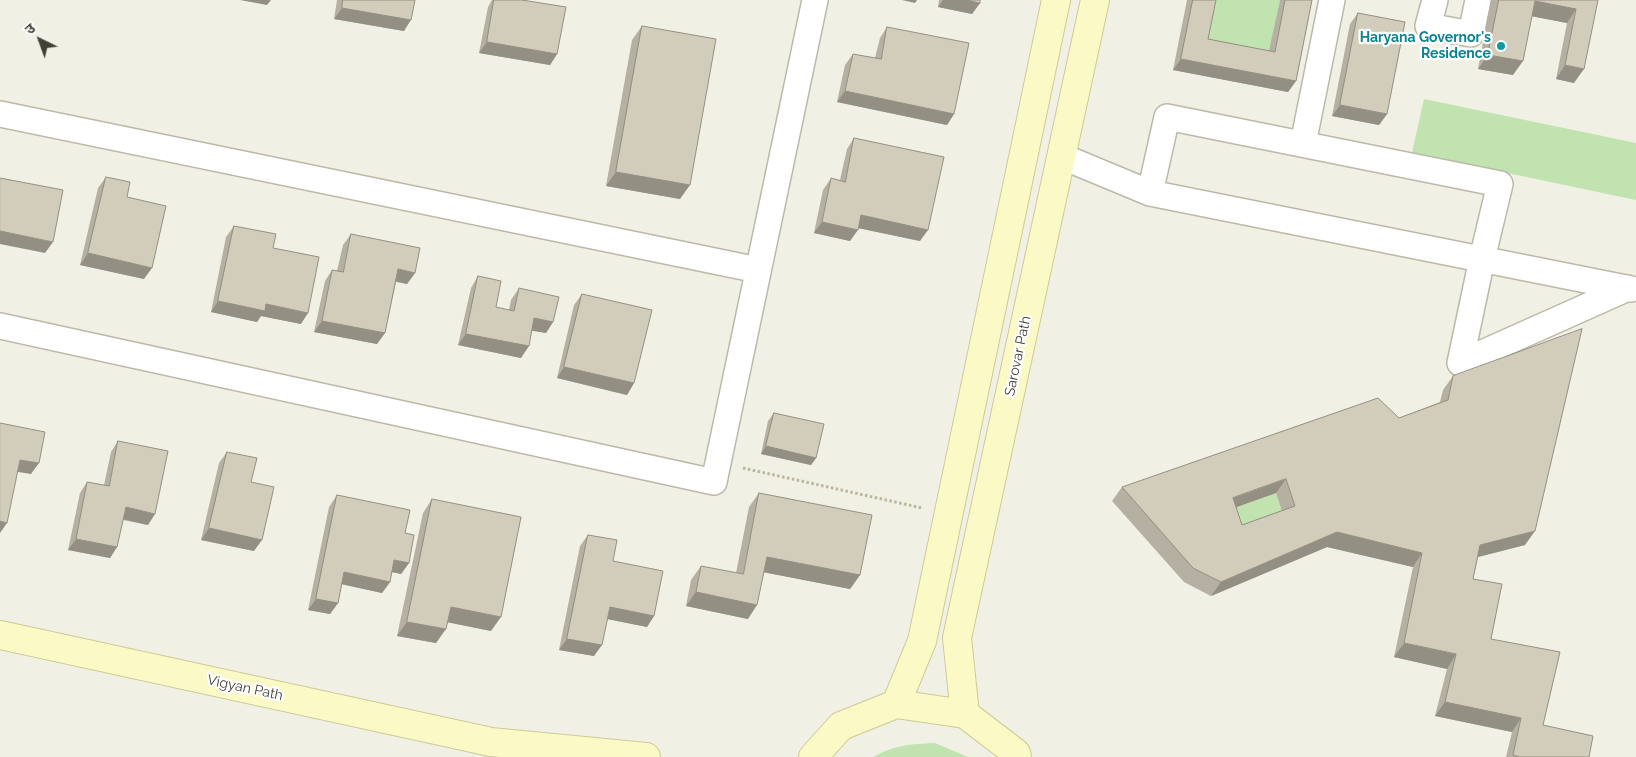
<!DOCTYPE html>
<html>
<head>
<meta charset="utf-8">
<style>
  body { margin:0 }
  #map { position:relative; width:1636px; height:757px; overflow:hidden; background:#f1f0e5; font-family:Raleway,"Noto Sans Devanagari",sans-serif }
  canvas { display:block }
  .north { position:absolute; left:15px; top:15px; width:50px; height:50px; -webkit-text-stroke:4px #fff; paint-order:stroke; rotate:318deg; font-size:14px; font-weight:700; line-height:20px; text-align:center; color:#434035 }
  .north::after { content:''; display:block; margin:auto; width:18px; height:22px; background:#434035; clip-path:polygon(50% 0,100% 100%,50% 72%,0 100%) }
</style>
</head>
<body>
<div id="map">
<canvas width="1636" height="757"></canvas>
<div class="north">उ</div>
</div>
<script>
const ctx = document.querySelector('canvas').getContext('2d');
ctx.lineJoin = 'round';
function fill(path, color) { ctx.fillStyle = color; ctx.fill(path, 'evenodd'); }
function strokePath(path, color, width, dash) { ctx.strokeStyle = color; ctx.lineWidth = width; ctx.lineCap = dash ? 'butt' : 'round'; ctx.setLineDash(dash || []); ctx.stroke(path); }
function drawText(font, color, halo, rows, align = 'center') {
  ctx.font = font + ' Raleway,sans-serif'; ctx.lineWidth = 4.5; ctx.setLineDash([]); ctx.textBaseline = 'middle'; ctx.strokeStyle = halo; ctx.fillStyle = color; for (const [text, x, y, turn = 0] of rows) {
    ctx.save(); ctx.translate(x, y); ctx.rotate((+turn || 0) * Math.PI / 180); ctx.textAlign = isNaN(turn) ? turn : align; if (halo) ctx.strokeText(text, 0, 0); ctx.fillText(text, 0, 0); ctx.restore();
  }
}
fill(new Path2D(`
  M1210,0h70l-13,63 -67,-13z
  M1424,99l212,44v57l-224,-47z
  M1276,493l10,27 -54,19 -9,-27z
  M935,743l33,14h-95c22,-12 37,-13 62,-14z`), '#c1e3af');
const street = new Path2D(`
  M1435,0l-7,26 43,8 7,-34
  M0,114l758,156
  M1303,144l29,-144
  M1061,156l89,37 481,96
  M1150,193l17,-76 333,67 -18,75 -22,104 168,-75
  M0,326l714,156 101,-482`);
const secondary = new Path2D(`
  M0,635l491,107 155,15
  M896,704l26,-63 134,-641
  M965,714l-8,-76 138,-638
  M813,757l28,-31 55,-22 69,10 51,39 1,4`);
strokePath(street, '#bcb9a8', 28);
strokePath(secondary, '#cecb97', 30);
strokePath(new Path2D(`
  M743,468l179,40`), '#bdb79a', 3, [2.5, 2.5]);
strokePath(street, '#fff', 25);
strokePath(secondary, '#fbf9c5', 28);
fill(new Path2D(`
  M337,0h78l-11,31 -70,-12z
  M492,0h30l35,54 -7,11 -71,-12 9,-46z
  M939,0h41v3l-8,11 -34,-7z
  M1187,0h29l-8,39 61,12 11,-51h32l-16,81 -8,11 -115,-22z
  M1491,0h107l-24,83 -18,-4 11,-56 -35,-7 -19,59 -35,-6z
  M1358,13l29,101 -8,11 -47,-9 18,-92z
  M642,26l38,173 -74,-13 26,-146z
  M887,27l67,87 -7,11 -110,-23 8,-37 8,-11 22,4 5,-20z
  M854,138l66,103 -62,-13 -8,13 -36,-8 9,-43 8,-12 9,2 7,-31z
  M106,177l21,20 17,82 -64,-14 18,-77z
  M234,226l39,22 28,76 -40,-8 -4,6 -46,-10 15,-75z
  M351,234l64,39 -8,11 -11,-2 -11,51 -8,11 -63,-12 11,-51 7,-11 5,1 6,-26z
  M478,276l18,31 13,3 2,-10 8,-12 34,34 -7,11 -14,-3 -11,28 -63,-13 13,-57z
  M582,294l52,89 -7,12 -70,-17 17,-73z
  M1453,376l72,169 -47,12 -5,22 18,60 52,86 46,32h-83l6,-25 -77,-16 12,-47 -53,-12 19,-90 -86,-20 -116,49 -27,-14 -72,-81 10,-14 277,-69 41,-16 3,-12zM1276,493l6,18 -40,14 -6,-18z
  M774,413l42,45 -5,7 -50,-11 7,-33z
  M118,441l30,84 -25,-5 -6,27 -7,11 -42,-8 12,-57 7,-11 17,3 7,-33z
  M227,452l24,30 3,69 -53,-11 18,-77z
  M759,493l101,82 -10,14 -86,-17 -16,47 -62,-13 5,-26 10,-14 35,7 13,-66z
  M337,495l72,68 -8,11 -9,-2 -2,10 -8,11 -40,-9 -4,19 -8,11 -22,-4 21,-103z
  M432,499l59,132 -43,-9 -12,21 -39,-7 26,-123z
  M588,535l25,26 41,55 -7,11 -39,-8 -14,37 -35,-6 21,-104z`), '#b5b0a1');
fill(new Path2D(`
  M240,0h31l-4,5z
  M902,0h15l-2,3z
  M943,0h24l13,3 -8,11 -34,-7z
  M1535,1l41,8 -9,14 -42,-8z
  M342,8l69,12 -7,11 -70,-12z
  M487,42l70,12 -7,11 -71,-12z
  M1488,55l35,6 -10,14 -35,-6z
  M1181,59l115,22 -8,11 -115,-22z
  M1565,65l19,4 -10,14 -18,-4z
  M845,91l109,23 -7,11 -110,-23z
  M1340,105l47,9 -8,11 -47,-9z
  M616,172l74,13 -10,14 -74,-13z
  M861,215l67,15 -8,11 -67,-14z
  M822,222l36,8 -8,11 -36,-8z
  M0,231l53,11 -8,11 -45,-9z
  M88,253l64,15 -8,11 -64,-14z
  M398,269l17,4 -8,11 -17,-4z
  M218,301l48,3 42,9 -7,11 -40,-8 -4,6 -46,-10z
  M534,318l19,4 -7,11 -19,-3z
  M322,321l63,12 -8,11 -63,-12z
  M466,334l63,12 -8,12 -63,-13z
  M564,367l70,16 -7,12 -70,-17z
  M766,446l50,12 -5,7 -50,-11z
  M20,460l19,3 -8,11 -19,-3z
  M1286,479l-10,14 -53,19 10,-14z
  M126,507l29,7 -7,11 -30,-7z
  M0,521l7,2 -7,10z
  M209,528l53,12 -8,11 -53,-11z
  M1535,531l-10,14 -55,14 10,-14z
  M1337,532l85,21 -9,14 -86,-20 -116,49 10,-14z
  M76,539l41,8 -7,11 -42,-8z
  M767,557l93,18 -10,14 -93,-18z
  M394,560l15,3 -8,11 -14,-3z
  M344,572l46,10 -8,11 -46,-10z
  M696,592l61,13 -9,14 -62,-13z
  M316,599l22,4 -8,11 -22,-4z
  M451,607l50,10 -10,14 -50,-10z
  M610,607l44,9 -7,11 -45,-9z
  M407,622l39,7 -10,14 -39,-7z
  M567,639l35,6 -8,11 -35,-6z
  M1404,643l52,11 -9,15 -53,-12z
  M1445,702l76,16 -9,14 -77,-16z`), '#939083');
const building = new Path2D(`
  M343,0h72l-4,20 -69,-12z
  M494,0h28l44,7 -9,47 -70,-12z
  M967,0h13v3z
  M1193,0h23l-8,39 67,13 10,-52h27l-16,81 -115,-22z
  M1499,0h99l-14,69 -19,-4 11,-56 -41,-8 -12,60 -35,-6z
  M1358,13l47,9 -18,92 -47,-9z
  M642,26l74,13 -26,146 -74,-13z
  M887,27l82,16 -15,71 -109,-23 8,-37 28,5z
  M854,138l90,19 -16,73 -67,-15 -3,15 -36,-8 9,-44 14,4z
  M106,177l24,5 -3,15 39,9 -14,62 -64,-15z
  M0,178l63,12 -10,52 -53,-11z
  M234,226l42,8 -3,14 46,9 -11,56 -42,-9 -1,7 -47,-10z
  M351,234l69,14 -5,25 -17,-4 -13,64 -63,-12 10,-51 11,2z
  M478,276l23,5 -5,26 18,4 5,-23 40,9 -6,25 -19,-4 -5,28 -63,-12z
  M582,294l70,16 -18,73 -70,-16z
  M1582,329l-47,202 -55,14 -7,34 29,5 -11,55 69,13 -17,73 50,11 -4,21h-69l-7,-2 8,-37 -76,-16 11,-48 -52,-11 18,-90 -85,-21 -116,50 -28,-14 -71,-81 256,-89 21,20 49,-18 5,-24zM1286,479l9,27 -53,19 -9,-27z
  M774,413l50,11 -8,34 -50,-12z
  M0,423l45,9 -6,31 -19,-3 -13,63 -7,-2z
  M118,441l50,10 -13,63 -29,-7 -9,40 -41,-8 11,-57 22,4z
  M227,452l30,6 -6,24 23,5 -12,53 -53,-12z
  M759,493l113,22 -12,60 -93,-18 -10,48 -61,-13 5,-26 42,8z
  M337,495l73,15 -5,23 9,2 -5,28 -15,-3 -4,22 -46,-10 -6,31 -22,-4z
  M432,499l89,18 -20,100 -50,-10 -5,22 -39,-7z
  M588,535l29,5 -4,21 50,10 -9,45 -44,-9 -8,38 -35,-6z`);
fill(building, '#d2cdbb');
strokePath(building, '#939083', 1);
for (const [x, y, r, color] of [
  [1501,46,5,"#0f9aa8"]
]) { const dot = new Path2D(); dot.arc(x, y, r, 0, 2 * Math.PI); ctx.fillStyle = color; ctx.fill(dot); strokePath(dot, '#fff', 2); }
drawText('bold 14px', '#0d838f', '#fff', [
  ["Haryana Governor's",1491,38],
  ["Residence",1491,54]
], 'right');
drawText('14px', '#434035', '#fff', [
  ["Sarovar Path",1018,356,-78],
  ["Vigyan Path",245,688,12]
]);
</script>
</body>
</html>
